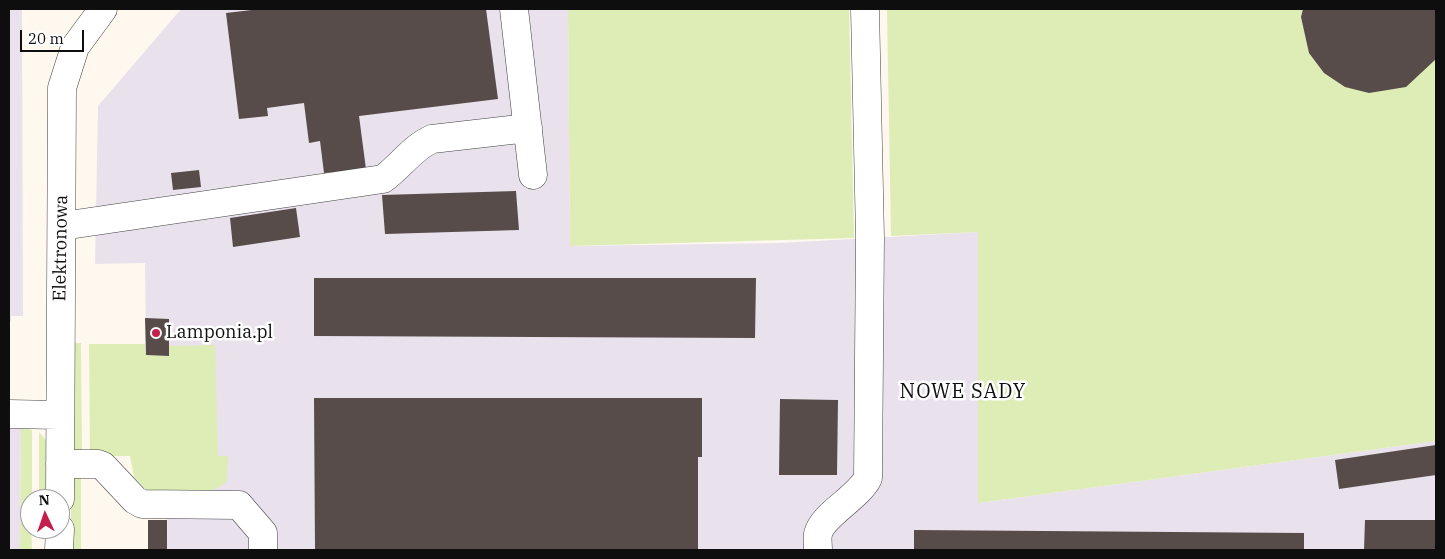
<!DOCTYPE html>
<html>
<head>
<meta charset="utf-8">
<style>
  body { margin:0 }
  #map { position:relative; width:1445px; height:559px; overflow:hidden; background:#fff8ef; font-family:"IBM Plex Serif",serif }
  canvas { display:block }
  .frame { position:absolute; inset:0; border:10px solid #0e0e0e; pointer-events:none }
  .north { position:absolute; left:20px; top:489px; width:50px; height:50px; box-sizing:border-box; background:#fff; border:1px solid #9f9f9f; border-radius:50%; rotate:357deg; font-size:14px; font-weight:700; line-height:20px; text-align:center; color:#0e0e0e }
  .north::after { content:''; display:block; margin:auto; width:18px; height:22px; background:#c61e4c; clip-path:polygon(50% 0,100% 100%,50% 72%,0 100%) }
  .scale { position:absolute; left:20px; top:30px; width:64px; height:22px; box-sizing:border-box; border:2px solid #0e0e0e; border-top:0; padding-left:6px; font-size:15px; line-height:18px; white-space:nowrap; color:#0e0e0e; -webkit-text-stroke:4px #fff; paint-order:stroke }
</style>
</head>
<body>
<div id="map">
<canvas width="1445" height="559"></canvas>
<div class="frame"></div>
<div class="north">N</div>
<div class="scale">20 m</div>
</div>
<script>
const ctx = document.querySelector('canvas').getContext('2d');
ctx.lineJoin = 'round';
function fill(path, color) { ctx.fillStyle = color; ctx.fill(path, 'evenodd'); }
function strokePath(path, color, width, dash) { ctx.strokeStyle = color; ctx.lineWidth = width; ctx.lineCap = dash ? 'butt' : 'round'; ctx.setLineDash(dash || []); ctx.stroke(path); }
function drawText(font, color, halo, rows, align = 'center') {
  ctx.font = font + ' "IBM Plex Serif",serif'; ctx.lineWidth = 5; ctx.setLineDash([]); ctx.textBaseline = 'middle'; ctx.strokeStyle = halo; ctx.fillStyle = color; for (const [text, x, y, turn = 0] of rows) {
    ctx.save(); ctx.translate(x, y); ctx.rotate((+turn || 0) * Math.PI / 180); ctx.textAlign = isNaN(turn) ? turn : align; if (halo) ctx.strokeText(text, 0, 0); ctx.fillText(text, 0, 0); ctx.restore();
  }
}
fill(new Path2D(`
  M9,9h13l1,307h-12v5h-2z
  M181,9h387l2,237 210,-3 198,-11v271l458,-62v109h-1269l2,-194 -23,-1 -1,-92 -50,1 3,-158z
  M9,427h12l-1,123h-11z`), '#e9e2ed');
fill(new Path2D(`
  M568,9h281l5,229 -284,8z
  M887,9h549v432l-458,62v-271l-87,4z
  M73,343h8l1,112 -8,-4 -2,-4z
  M89,344h56l1,11 23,1v-10l46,-1 3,111h10l-1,25c-17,18 -54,12 -77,13l-16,-17 -4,-21h-40z
  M21,427l11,3v69h-2l2,51h-12z
  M39,432l8,9 3,58h-11z
  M81,474v76h-10v-66l3,-5z`), '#deecb6');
fill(new Path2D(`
  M260,9h226l12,90 -139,17 7,53 -42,4 -4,-32 -11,2 -5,-40 -37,5 1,8 -29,3 -13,-106z
  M1303,9h133v50l-30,28 -37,6 -24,-6 -21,-14 -15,-20 -8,-36z
  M199,170l2,17 -28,3 -2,-17z
  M516,191l3,39 -134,4 -3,-39z
  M296,208l4,29 -67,10 -3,-29z
  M314,278h442l-1,60 -441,-2z
  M145,318l24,1v37l-23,-1z
  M314,398h388v59h-4v93h-383z
  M780,399l58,1 -1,75h-58z
  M1436,445v30l-97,14 -4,-29z
  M148,520h19v30h-19z
  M1365,520h71v30h-72z
  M914,530l390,3v17h-390z`), '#574c4a');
const minor = new Path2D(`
  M514,9l19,166
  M62,226l321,-47c17,-12 30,-32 49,-40l96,-11
  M9,414l50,1
  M60,464h38l5,2 32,34 7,4 97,1 24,28v17
  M60,499l2,-411 13,-41 28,-38
  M59,550l1,-21
  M818,550c0,-5 -1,-11 0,-16 4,-19 40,-36 50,-56l2,-241 -5,-228`);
strokePath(minor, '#414141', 29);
strokePath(minor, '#fff', 28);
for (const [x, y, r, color] of [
  [156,333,5,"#c61e4c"]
]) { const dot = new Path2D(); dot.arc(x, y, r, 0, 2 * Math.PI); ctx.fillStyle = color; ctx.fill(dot); strokePath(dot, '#fff', 2); }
drawText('18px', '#0e0e0e', '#fff', [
  ["Elektronowa",61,248,-89]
]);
drawText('18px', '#0e0e0e', '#fff', [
  ["Lamponia.pl",166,333]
], 'left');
ctx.letterSpacing = '1px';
drawText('20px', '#0e0e0e', '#fff', [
  ["NOWE SADY",963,392]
]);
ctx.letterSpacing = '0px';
</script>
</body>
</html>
